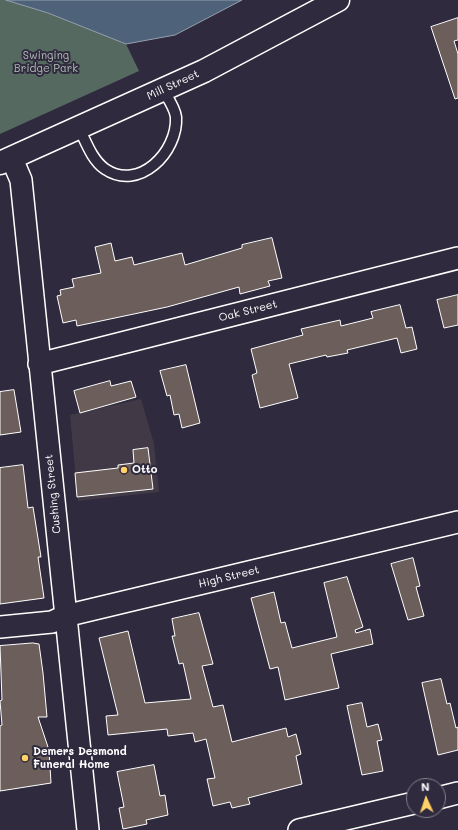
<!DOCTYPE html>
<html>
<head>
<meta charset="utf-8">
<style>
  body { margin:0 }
  #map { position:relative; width:458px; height:830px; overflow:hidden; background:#2f2a3d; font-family:Mali,sans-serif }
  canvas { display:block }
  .north { position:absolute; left:406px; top:778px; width:40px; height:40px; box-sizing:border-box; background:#2f2a3d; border:1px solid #827f8b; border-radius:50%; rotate:357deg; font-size:11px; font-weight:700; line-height:16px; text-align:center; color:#fff }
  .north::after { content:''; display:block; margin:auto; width:14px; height:18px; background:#ffd166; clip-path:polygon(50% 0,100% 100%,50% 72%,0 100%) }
</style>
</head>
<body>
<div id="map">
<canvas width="458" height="830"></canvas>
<div class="north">N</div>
</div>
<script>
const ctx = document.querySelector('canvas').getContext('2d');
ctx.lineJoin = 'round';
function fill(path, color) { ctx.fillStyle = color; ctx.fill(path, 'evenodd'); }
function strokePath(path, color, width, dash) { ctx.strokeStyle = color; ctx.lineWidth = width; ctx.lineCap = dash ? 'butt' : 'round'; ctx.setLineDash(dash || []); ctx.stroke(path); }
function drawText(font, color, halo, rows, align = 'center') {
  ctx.font = font + ' Mali,sans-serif'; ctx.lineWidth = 4; ctx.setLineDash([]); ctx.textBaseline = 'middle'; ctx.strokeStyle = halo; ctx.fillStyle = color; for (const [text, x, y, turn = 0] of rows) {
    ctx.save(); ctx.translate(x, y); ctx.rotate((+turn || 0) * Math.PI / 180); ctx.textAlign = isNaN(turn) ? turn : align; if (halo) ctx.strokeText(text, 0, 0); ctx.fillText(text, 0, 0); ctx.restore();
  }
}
fill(new Path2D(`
  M141,399l13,45 5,48 -81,9 -8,-86z`), '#413a46');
fill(new Path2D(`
  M0,0h6l42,13 78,31 13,27 -139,63z`), '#566961');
const water = new Path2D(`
  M6,0h236l-67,35 -49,9 -78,-31z`);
fill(water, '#4e627a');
strokePath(water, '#95a1af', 1);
const building = new Path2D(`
  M458,18v22l-4,1 4,13v44l-3,1 -24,-72z
  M272,238l10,40 -14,3 2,5 -30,8 -1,-7 -72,20 -90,19 -1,-6 -13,3 -6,-27 4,-1 -1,-5 14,-3 -2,-8 29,-6 -6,-26 16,-4 4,18 17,-4 2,8 48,-12 3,12 57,-17v-3z
  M458,295v30l-14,3 -7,-28z
  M400,305l6,23 6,-1 5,22 -16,4 -4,-15 -50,12 1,3 -21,4 -1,-2 -37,9 9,34 -38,10 -8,-33 5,-2 -6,-24 52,-14 -2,-6 39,-9 1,6 32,-8 -2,-6z
  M186,365l14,58 -18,5 -3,-14 -5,1 -4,-20 -3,1 -7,-25z
  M110,381l1,5 20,-5 5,16 -56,16 -6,-22z
  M14,390l7,42 -21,3v-43z
  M148,448l5,41 -76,8 -2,-24 43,-5v-3l16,-2 -1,-13z
  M23,465l5,43 5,-1 8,50h-3l6,41 -44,6v-136z
  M413,558l7,28 -4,1 8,29 -16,4 -17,-56z
  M347,577l16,50 -8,3 1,3 14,-4 3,15 -42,10 8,34 -54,12 -7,-33 -8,2 -19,-71 23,-6 7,31 4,-1 7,26 45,-11 -13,-54z
  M199,613l14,51 -11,2 11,41 10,-2 9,37 54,-14 2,9 8,-3 5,20 -5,2 6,28 -54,14 2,6 -18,4 -2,-6 -17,4 -6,-27 8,-1 -9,-39 -11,3 -2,-9 -25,3 -1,-7 -59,6 -2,-19 12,-1 -19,-77 29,-7 17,72 46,-4 -8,-36 -4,1 -7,-28h3l-3,-17z
  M33,643l6,1 4,29 4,44h-9l11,33 2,33 -51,8v-65l2,-1 -2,-24 2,-1 -2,-54z
  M441,679l6,25 3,-1 6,25 2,-1v23l-20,5 -16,-72z
  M362,703l5,24 11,-3 4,16 -5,1 6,30 -21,4 -15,-69z
  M154,765l6,31 5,-1 3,20 -22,5 1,4 -24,5 -4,-21 5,-1 -7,-35z`);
fill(building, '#6c5f5b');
strokePath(building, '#fff', 1);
const lane = new Path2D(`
  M79,128c7,14 13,32 26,41 34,23 73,-17 71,-52 -1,-9 -8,-19 -13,-27`);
const street = new Path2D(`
  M12,159l9,21 67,650
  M39,364l419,-106
  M0,627l52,-5 13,-6 393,-94
  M438,798l20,-5
  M299,830l115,-27`);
const highway = new Path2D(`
  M0,163l204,-92 134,-71`);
strokePath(lane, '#fff', 13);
strokePath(street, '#fff', 24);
strokePath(highway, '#fff', 25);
strokePath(lane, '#2f2a3d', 10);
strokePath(street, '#2f2a3d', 21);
strokePath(highway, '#2f2a3d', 22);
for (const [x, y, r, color] of [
  [124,470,4,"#ffd166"],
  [25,758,4,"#ffd166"]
]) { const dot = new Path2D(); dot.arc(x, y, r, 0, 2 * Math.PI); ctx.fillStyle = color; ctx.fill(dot); strokePath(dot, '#2f2a3d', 1.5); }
drawText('11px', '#b3bcb8', '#2f2a3d', [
  ["Swinging",46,56],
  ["Bridge Park",46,69]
]);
drawText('11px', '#fff', '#2f2a3d', [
  ["Mill Street",173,85,-25],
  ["Oak Street",248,311,-14],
  ["Cushing Street",53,494,-96],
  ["High Street",229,577,-14]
]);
drawText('bold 11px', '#fff', '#2f2a3d', [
  ["Otto",132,470],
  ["Demers Desmond",33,752],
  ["Funeral Home",33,765]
], 'left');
</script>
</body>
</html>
